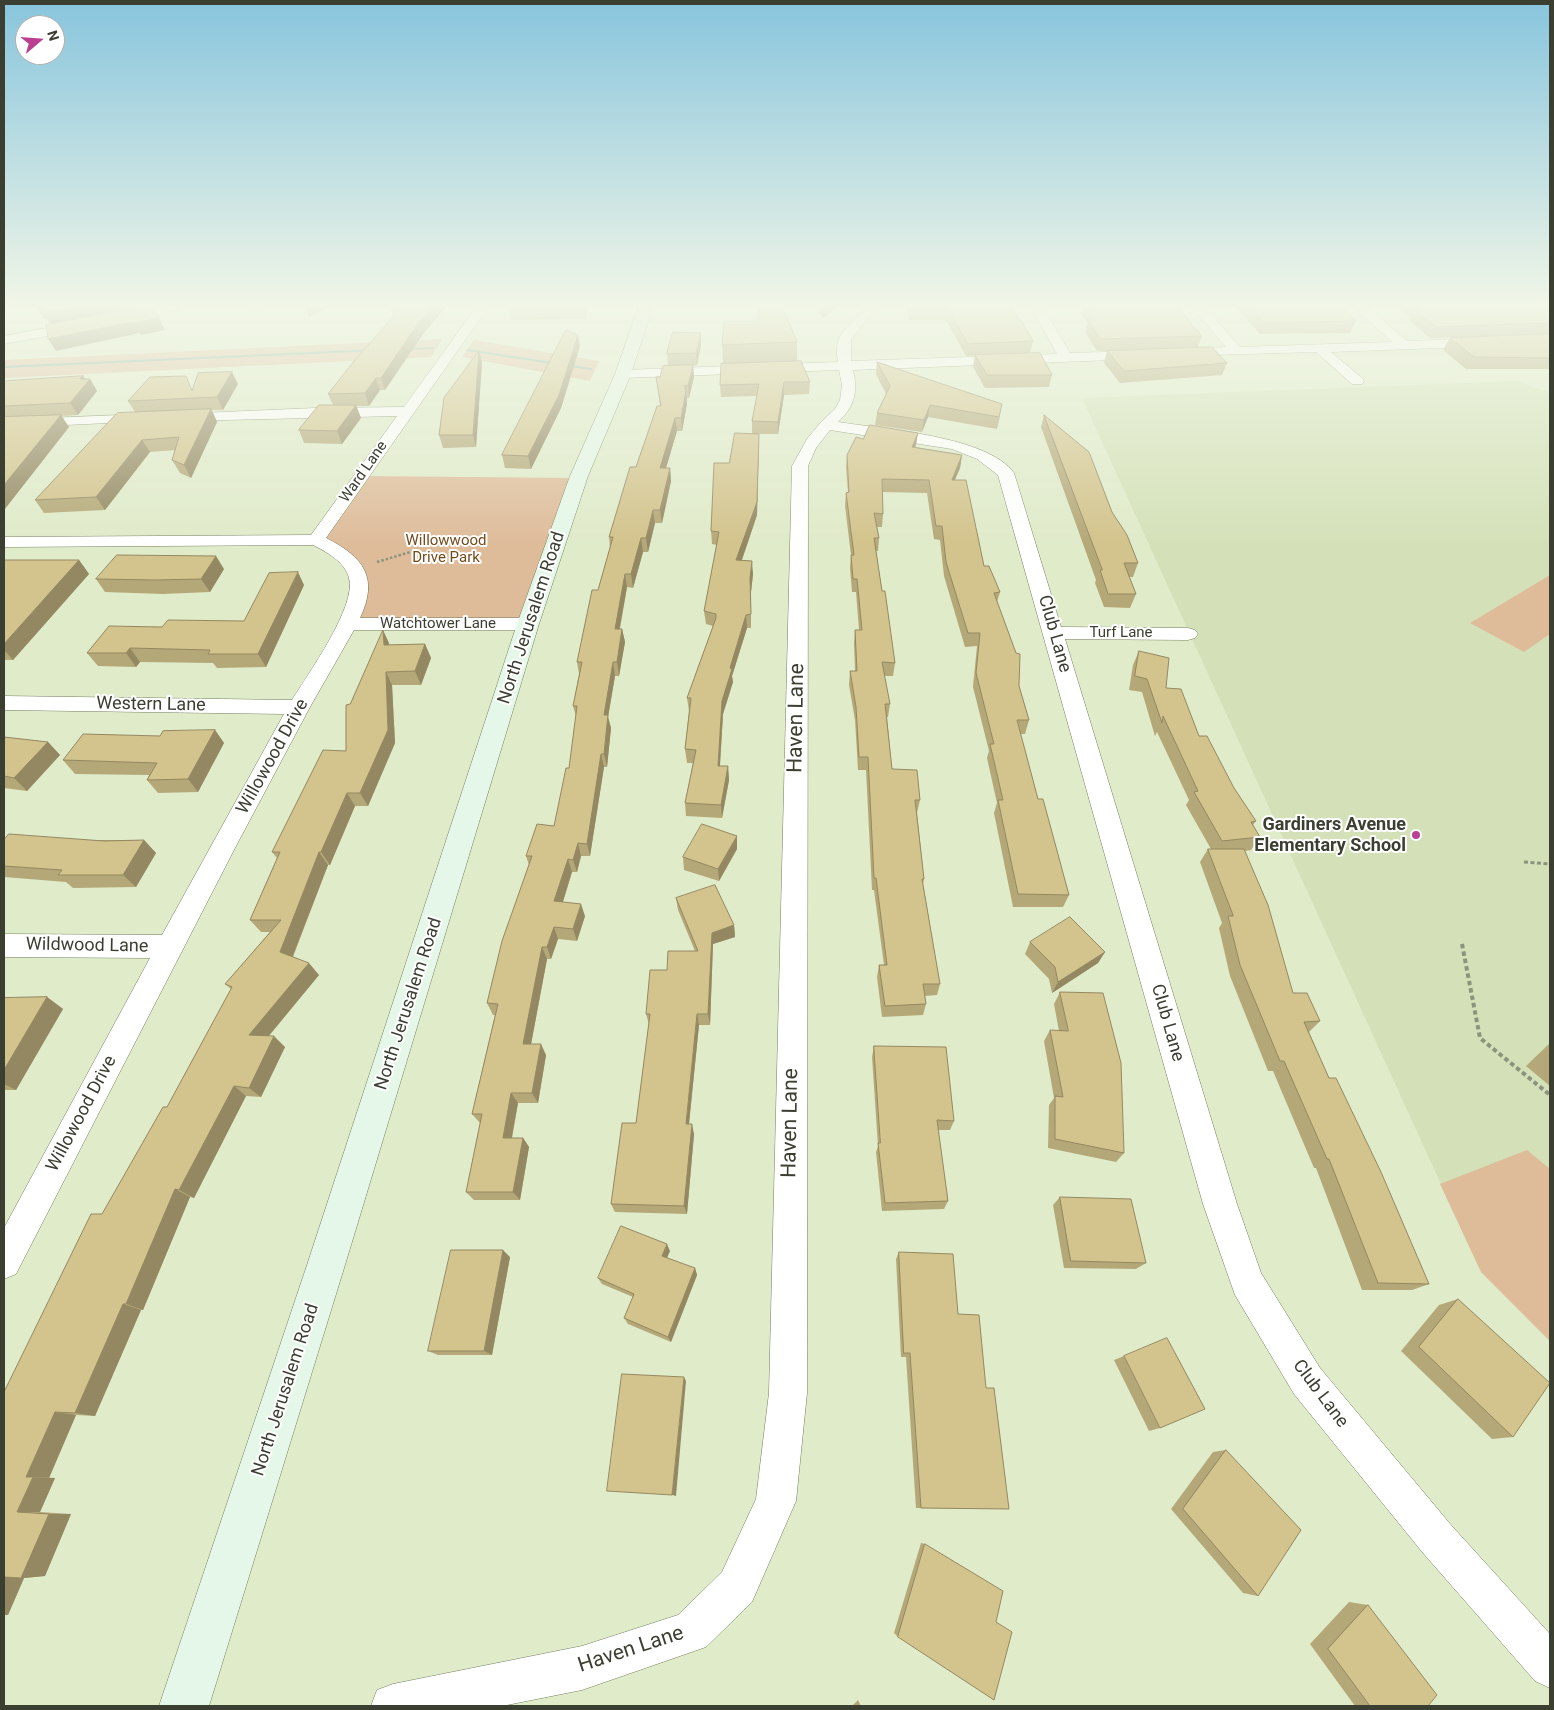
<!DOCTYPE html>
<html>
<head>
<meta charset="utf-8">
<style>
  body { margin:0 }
  #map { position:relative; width:1554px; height:1710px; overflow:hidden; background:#e0ebca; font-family:Roboto,sans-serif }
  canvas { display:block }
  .frame { position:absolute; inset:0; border:5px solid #3b3f32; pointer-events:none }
  .north { position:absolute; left:15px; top:15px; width:50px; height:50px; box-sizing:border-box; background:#fff; border:1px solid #b1b2ad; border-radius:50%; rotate:72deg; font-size:14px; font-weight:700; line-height:20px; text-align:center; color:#3b3f32 }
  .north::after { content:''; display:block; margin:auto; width:18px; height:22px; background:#bb4091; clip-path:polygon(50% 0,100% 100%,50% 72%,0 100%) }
</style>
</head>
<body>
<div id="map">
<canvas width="1554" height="1710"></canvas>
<div class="frame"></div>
<div class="north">N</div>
</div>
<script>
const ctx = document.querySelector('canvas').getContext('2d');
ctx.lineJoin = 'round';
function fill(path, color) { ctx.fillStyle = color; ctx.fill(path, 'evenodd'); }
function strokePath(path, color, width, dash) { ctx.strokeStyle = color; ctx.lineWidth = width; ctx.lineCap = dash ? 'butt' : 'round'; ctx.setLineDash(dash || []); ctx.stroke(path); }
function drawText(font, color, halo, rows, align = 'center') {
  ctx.font = font + ' Roboto,sans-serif'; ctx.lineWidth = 4; ctx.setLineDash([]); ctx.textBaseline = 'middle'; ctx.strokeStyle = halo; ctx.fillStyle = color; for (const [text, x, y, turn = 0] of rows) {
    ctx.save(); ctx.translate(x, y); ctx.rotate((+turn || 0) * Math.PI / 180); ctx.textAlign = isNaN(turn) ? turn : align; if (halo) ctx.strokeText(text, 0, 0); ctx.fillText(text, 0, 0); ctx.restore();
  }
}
fill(new Path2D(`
  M1517,381l33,12v949l-69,-70 -399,-874z`), '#d4e1b8');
fill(new Path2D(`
  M443,339l-12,18 -427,21v-18z
  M474,340l125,21 -9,20 -128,-24z
  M362,476l214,2 -49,146h-178l5,-58 -37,-26z
  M1550,575v59l-26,18 -54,-29z
  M1527,1150l23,19v172l-69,-69 -41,-88z`), '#debc9a');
fill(new Path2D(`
  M432,347l2,1v1l-31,1 -2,-1 2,-1z
  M375,349l2,1v1l-373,17v-2z
  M468,349l123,19 2,1 -2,1 -125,-19v-1z`), '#7daf9e');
const minor = new Path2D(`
  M159,306h25l-6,4 -54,11 -6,-4 2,-3z
  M248,306h12l2,3 -6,4 -4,-1z
  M477,306h12l-163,232c38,19 53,40 34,80h168l7,2 3,4 -3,4 -7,2h-174l-44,77 -74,139 -220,428 -12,5v-51l146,-270 -146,-1v-23l158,1 122,-221 -280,-4v-14l288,4c16,-26 65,-94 57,-122 -4,-16 -22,-26 -36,-33l-309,2v-10l307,-2 86,-119 -215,5 -5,-1 -2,-3 2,-3 138,-6 89,-1z
  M866,306h12l-27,33v22l206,-7 -27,-48h12l28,47 68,-2 7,4 -7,4 -285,11c5,22 2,36 -15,52 44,7 150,14 176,51l47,154 127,1 7,2 3,4 -3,4 -7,2 -123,-1 172,565 24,69 59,95 131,157 99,109v54l-15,-7 -112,-128 -129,-159 -59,-99 -32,-91 -205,-729 -21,-16 -25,-10 -122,-19 -14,18 -8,18 -1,927 -11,108 -44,101 -46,45 -124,43 -80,16h-131l6,-16 16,-6 189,-38 96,-31 44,-43 34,-73 13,-106 23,-927 15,-27 14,-17 14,-13 5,-9 2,-15 -3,-15 -216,8 -7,-4 7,-4 215,-8c-6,-34 14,-32 28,-56z
  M1191,306h13l36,41 152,-5 -40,-36h14l41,35 143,-5v8l-219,8 31,26 2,3 -2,3h-10l-36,-32 -138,4 -2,-3 2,-3 5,-1 43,-2z
  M80,322l6,4 -2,3 -80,15v-8z
  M144,414l5,1 2,3 -2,3 -145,7v-8z`);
const secondary = new Path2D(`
  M639,306h14l-22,68 -43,102 -49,148 -194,641 -136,441h-50l148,-441 210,-641 53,-148 45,-102z`);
strokePath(minor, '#747e5f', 1);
strokePath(secondary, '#747e5f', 1);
strokePath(new Path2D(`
  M377,562l40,-12`), '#8d947d', 2.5, [2.5, 2]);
strokePath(new Path2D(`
  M1524,862l26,2`), '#8d947d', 3, [4, 2.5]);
strokePath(new Path2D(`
  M1462,944l18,94 70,57`), '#8d947d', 4, [4.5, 3]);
fill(minor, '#fff');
fill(secondary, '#e5f7e8');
fill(new Path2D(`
  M447,306l-24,28 -38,56h-5l-11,16h-13l5,12 -19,26 -38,-1 -5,-13 34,-25 -5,-11 65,-77 -2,-8z
  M510,306h87l-10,1v12l-76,1 -3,-11z
  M818,306h19l-15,13z
  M906,306h105l22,35 -3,12 -64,3 -20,-36h-37z
  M1083,306h96l10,15 13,15 -4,11 29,16 -5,12 -102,8 -16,-20 3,-12h-10l-12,-19 3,-9 -7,-9z
  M1235,306h105l16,15 -6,12 -90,1z
  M1396,306h154v63h-84l-23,-19 7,-12 100,-4 -120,4 -22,-18 2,-3z
  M758,321l39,21v19l13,21 -1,12 -25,1 -6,39h-19l-2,81 -15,45 11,14 -2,18v36h-4l-15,48 1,6 -10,32 -3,52h8l1,14 -7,38 -36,-2 -1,-13 8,-40h-6l-2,-14 4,-38 -2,-13 26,-72 -7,-2 -2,-13 13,-66 -5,-1 -1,-13 18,-68 23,-30v-12l5,-25 -36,1 -1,-12 3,-21 -1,-19z
  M701,345l-4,20 -4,1 1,11 -5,21h-2v6l-5,27h-5l-11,37h4l1,13 -9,42h-7l-7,29h-5l-10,36 -6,-1 -7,42h2l3,13 -6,34h-4l-7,41 3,11 -4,39h-3l-14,89h-9l-4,16h-5l-9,30 22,14 -8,25 -19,-2 -7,20h-4l-16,85 15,11 -8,48h-20l-6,35h11l6,9 -9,53h-46l-8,-8 14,-69 -8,-9 23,-99h-2l-6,-12 42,-138 -3,-9 28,-30 15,-58 7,-52 -3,-10 6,-32 -2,-12 33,-114 -1,-11 51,-131 -4,-29h4l8,-11 -1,-12z
  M580,346l-19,62 -30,61 -26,-1 -3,-13z
  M479,351l3,12 -6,84 -33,1 -4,-13z
  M975,355l77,20 -3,12 -64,1 -12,-21z
  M877,362l123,55 -3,12 -69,-12 -6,15 -47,-7 2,-12 9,-19 -10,-20z
  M83,376l2,3h5l7,12 -19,24 -17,1 8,11 -65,83v-127z
  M238,384l-15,26h-11l5,12 -26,56 -11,-5 -8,-13 3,-10 -25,2 -45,58 -61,3 -9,-13 100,-88 -7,-11 65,-11z
  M1044,415l68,97 26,51 -5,14h-4l7,17 -6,14 -26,-1 -9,-24 1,-3 -55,-153z
  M863,439l53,6 -1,2 47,8 -2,13 -5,12 29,86 16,26 -3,10 22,84 10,34 -4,14h-5l18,65 31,96 -6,12h-50l-19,-94 3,-10 -10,-45 2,-7 -16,-64 4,-41 -12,1 -21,-71 -4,-36 -6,-1 -7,-46 -44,-1v22l-1,13h-5l2,11 -1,13h-2l6,40 13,72 -2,13h-9l6,28 -2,13h-1l5,52 28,31 -3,13 7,66 -1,5 17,100 -3,11 -12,1 1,8 -3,11 -41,2 -5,-40 2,-12h5l-10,-75h-2l-6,-120h-8l-3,-50 -6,-35 1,-14h5l-1,-28 1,-13h4l-3,-38h-4l-2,-24 1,-13 -6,-49 1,-13 2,-1 -2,-24 1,-13z
  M4,560h75l10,14 -76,86h-9z
  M224,569l-14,23 -47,2 -58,-2 -9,-13z
  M304,585l-38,82 -49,1 -4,-5 -73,-1 -4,5 -38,-1 -11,-13 75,-26 82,-6z
  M389,643v2l36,-1 6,14 -10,27h-29l3,58 -27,63h-13l-25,59h-2l-35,92 26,18 -50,61 16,11 -24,50 -15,-1 -52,102 -4,-1 -47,113h-2l-46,106 -19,-1 -27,63h6l-15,34 31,2 -26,62 -21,2 -16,37 -4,-223 98,-178 65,-107 64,-118 -6,-5 45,-52h-9l-11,-12 27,-62 -5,-6 74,-101 4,-47z
  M1139,651l60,85 57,85 -3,4 7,12 -9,13 -6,1 48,142 27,28 -11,11 20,46 100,206 -17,6h-50l-46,-122h-2l-41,-97h-5l-38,-95 -11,-48 3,-5 -22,-61 8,-13h3l-25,-44 3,-5 -32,-68 -2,4 -13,-44 -13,-2 4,-25z
  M215,730l9,13 -26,49 -40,1 -11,-13 2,-5 -74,-1 -12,-14z
  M4,737l44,5 12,13 -33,36 -23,-3z
  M737,836v13l-18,32 -35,-11 -1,-13z
  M4,840h140l12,13 -20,34 -63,1 -7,-6 -62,-5z
  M676,898l58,27 1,12 -22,7 -3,81h-11l-10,99 5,10 -7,80 -72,-2 -4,-8 25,-81 13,-99 -3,-10 21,-44 28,-19 -17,-41z
  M1030,942l75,10 -7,11 -46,30 -3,-14 -24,-25z
  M1060,992l64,161 -8,9 -68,-14 1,-43 5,-7 -10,-57 6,-11 9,1 -5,-27z
  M47,997l16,12 -47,81h-12v-92z
  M1550,1043v43l-24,-20z
  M874,1046l80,75 -4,9h-12l10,71 -4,8 -62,2 -6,-59 2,-6 -6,-89z
  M1060,1197l86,66 -10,6 -72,-1 -11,-63z
  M670,1251l-3,7 28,10 2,7 -26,67 -43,-18 -4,-6 9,-21 -31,-13 -4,-6z
  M899,1252l59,62 51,195 -93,-1 -10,-151h-5l-5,-98z
  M510,1257l-18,98h-54l-10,-4z
  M1458,1299l55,138 -21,2 -91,-88 38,-46z
  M1124,1356l36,72 -11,3 -35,-71z
  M1226,1450l32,146 -15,-3 -72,-84 42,-57z
  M921,1543l4,1 -27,93 -4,-4z
  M1349,1602l19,3 60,101h-73l-45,-62z
  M858,1700l3,6h-9z`), '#b5a878');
fill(new Path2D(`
  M83,306h66l-98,19 -4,-6h-3l-7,-12h6z
  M153,306l12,24 -24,5 -1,-2 -84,18 -8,-12z
  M305,306h25v1l-21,10z
  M434,306h13l-24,28 -38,56 -4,-12 38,-56z
  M585,306h2v13l-2,-12z
  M824,306h13l-15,13v-12z
  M701,333v12l-4,20 -1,-12z
  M578,335l2,11 -19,62 -30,61 -3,-13z
  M479,351l3,12 -6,84 -3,-12z
  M693,365l1,12 -5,21 -1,-12z
  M232,372l6,12 -15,26 -6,-13z
  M83,376l4,6 3,-3 7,12 -19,24 -8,-12 10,-24z
  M376,378l4,12 -11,16 -4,-13z
  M784,382v13l-6,39v-12z
  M686,391l1,13 -5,27 -1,-13z
  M356,405l5,13 -19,26 -5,-13z
  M930,405l-2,12 -6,15 2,-12z
  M211,409l6,13 -26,56 -7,-13z
  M61,415l8,12 -65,83v-25z
  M675,418l2,13 -15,50 -2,-13z
  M918,433l-2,12 -6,15 2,-13z
  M759,434l-2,81 -20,59 -1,-14z
  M142,440l8,12 -45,58 -9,-13z
  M962,455l-2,13 -11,25 3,-13z
  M670,468l1,13 -9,42 -2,-13z
  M653,510l2,13 -7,29 -2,-14z
  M641,538l2,14 -10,36 -2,-14z
  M216,556l8,13 -14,23 -9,-13z
  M79,560l10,14 -76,86 -9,-10v-6z
  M752,561l1,13 -2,18v36l-1,-50z
  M298,572l6,13 -38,82 -8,-13z
  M625,574l2,13 -10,55 -2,-13z
  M746,615l1,13 -15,48 1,6 -10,32 -4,65 -1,-13 4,-65 8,-33z
  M622,629l3,13 -6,34 -2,-14z
  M383,630l6,13 1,15 -6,-13z
  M425,644l6,14 -10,27 -6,-14z
  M130,648l10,14 -4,5 -10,-14z
  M613,662l2,14 -7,41 3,11 -4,39 -3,-13v-39z
  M386,672l6,13 3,58 -27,63 -8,-13z
  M215,730l9,13 -26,49 -10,-13z
  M48,742l12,13 -33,36 -13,-13z
  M601,754l3,13 -14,89 -3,-12z
  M728,766l1,14 -7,38 -1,-13z
  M347,793l8,13 -25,59 -9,-13z
  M737,836v13l-18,32 -1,-12z
  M144,840l12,13 -20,34 -13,-12z
  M578,843l3,13 -4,16 -4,-12z
  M319,852l9,13 -38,98 -10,-11z
  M568,859l4,13 -13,42 -5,-13z
  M581,904l4,12 -8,25 -4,-12z
  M734,925l1,12 -22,7 -3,81 -2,-11 4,-81z
  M554,927l4,12 -7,20 -4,-12z
  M542,947l5,12 -18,96 -6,-11z
  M1105,952l-7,11 -46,30 6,-11z
  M309,963l10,12 -58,70 -12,-10z
  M47,997l16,12 -47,81 -12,-6v-14z
  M697,1014l2,11 -11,108 -2,-9z
  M274,1036l11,11 -24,50 -12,-9z
  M541,1044l5,11 -8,48 -6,-10z
  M234,1086l12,10 -52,102 -15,-8z
  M511,1093l7,10 -8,44 -7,-9z
  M692,1124l2,10 -7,80 -3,-8z
  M523,1138l6,9 -9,53 -7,-8z
  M175,1189l15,8 -47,113 -17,-6z
  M667,1244l3,7 -5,11 -3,-6z
  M503,1250l7,7 -18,98 -8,-4z
  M695,1268l2,7 -26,67 -3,-5z
  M123,1304l18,6 -46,106 -20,-3z
  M684,1377l2,4 -10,115 -4,-1z
  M55,1412l21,3 -27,63 -23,-1z
  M33,1477l22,1 -15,34h-23z
  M49,1514h22l-26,62 -21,2 -16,37h-4v-38z`), '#948862');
const building = new Path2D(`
  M37,306h46l-39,7 -1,-6h-6z
  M143,306h10l6,12 -25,5 -1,-1 -85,17 -2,-14z
  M393,306h41l-15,16 -38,56h-5l-11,15 -37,1 26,-33 46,-52h-9z
  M510,306h75v1l-77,2z
  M759,306h23l15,36 -75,3 2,-24h34z
  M910,306h101l8,14h2l12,21 -65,3 -21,-36 -36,1z
  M1086,306h93l10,15 13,15 -102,3 -12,-19h8z
  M1249,306h91l16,15 -91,2z
  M1417,306h133v17l-114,4 -22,-18h6z
  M566,330l12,5 -19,60 -31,61 -26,-1z
  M673,332l28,1 -5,20 -29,1z
  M1550,334v24l-76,-1 -24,-19z
  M1212,347l15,16 -103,8 -17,-20z
  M479,351l-6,84h-34l5,-37z
  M1040,353l12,22h-65l-12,-20z
  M801,361l9,21h-26l-6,40 -26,-1 7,-37 -39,1 1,-21z
  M877,362l125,42 -3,13 -69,-12 -6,15 -47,-7 13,-27z
  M693,365l-5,21h-4l2,5 -5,27h-6l-15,50h10l-10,42h-7l-7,28h-5l-10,36h-6l-10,55h7l-5,33h-4l-9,53h4l-4,39h-3l-14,90 -9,-1 -5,17 -5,-1 -14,42 27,3 -8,25 -19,-2 -7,20h-5l-19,97h18l-9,49h-21l-8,45h20l-10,54h-47l16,-78h-10l26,-110 -11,-1 15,-62 30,-85h-6l11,-32 17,2 12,-58h3l8,-62h-4l9,-44h-5l15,-72h6l15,-53h-4l21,-70h6l21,-61h4l-5,-29h4l3,-11z
  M232,372l-15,25 -89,4 22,-24 36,-1 6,15 6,-18z
  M83,376l-3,3h10l-20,24 -66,3v-23l2,-2z
  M319,405h37l-19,26 -38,-1z
  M211,409l-27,56 -12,-5 7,-23 -37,3 -46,57 -61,3 82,-87z
  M61,415l-57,70v-68z
  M1044,415l45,37 23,60 15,23 11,28h-14l12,31h-28l-8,-24h2z
  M870,425l48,8 -6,14 50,8 -10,25h14l18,86h5l11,26 -6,1 22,60 4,1 -1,32 10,34h-12l21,79h5l26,96 -51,-1 -20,-94h5l-13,-56h4l-18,-71 4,-40h-12l-22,-71 -4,-36h-6l-7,-46 -47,-1 1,35 -9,-1 5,25h-5l8,53h3l10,72 -13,-1 8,42h-5l7,65 25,1 3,30h-5l9,79h-2l18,105h-17l3,20 -41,2 -6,-41h8l-11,-87h-2l-6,-121h-9l-3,-50 -6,-36h7l-2,-41h7l-5,-51h-4l-2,-24h3l-8,-62 3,-1 -2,-37 9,-18 7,2z
  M735,433l24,1 -2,68 -21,58 16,1 -2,17 1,36 -5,1 -16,53 2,1 -10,32 -4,65h10l-7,39 -36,-2 11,-53 -11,-1 6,-51h-4l29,-80v-4l-12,-3 15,-79 -8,-1 3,-68h15z
  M117,555l99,1 -15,23 -46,1 -59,-1z
  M4,560h75l-75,84z
  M298,572l-40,82h-50l2,-4 -80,-2 -4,5h-39l22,-27 53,1 6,-7 76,1 25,-48z
  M383,630l1,15 41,-1 -10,27 -29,1 2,58 -28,63h-13l-26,59h-2l-39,100 29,11 -60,72 25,1 -25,52 -15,-2 -55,104 -4,-1 -49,115h-3l-48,109 -20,-1 -29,65h7l-16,35 32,2 -28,64 -17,-1v-185l87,-178h11l61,-107h4l65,-120 -7,-3 56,-64h-31l30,-68h-8l51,-102 23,1v-46l4,-1z
  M1139,651l30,7 -3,30 15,1 18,47h8l27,52 22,33 -5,1 9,15 -38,4 -28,-49 4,-1 -35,-75 -1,7 -15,-44 -12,-3z
  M215,730l-27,49 -41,1 10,-17 -94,-3 20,-26 77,2 3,-5z
  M4,737l44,5 -34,36 -10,-2z
  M702,824l35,12 -19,33 -35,-12z
  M9,834l95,7 40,-1 -21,35h-65l4,-5 -58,-4v-26z
  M1208,849h36l24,56 25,88h14l13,28 -16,1 25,56h7l45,94 48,112 -51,-1 -49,-124h-2l-43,-98h-4l-40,-96 -12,-49h5z
  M715,885l19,40 -22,8 -4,81h-11l-11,110h6l-8,82 -73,-2 11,-81h14l14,-109h-4l4,-44h17l1,-19h30l-22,-53z
  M1070,917l35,35 -47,30 -3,-15 -25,-25z
  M1060,992l43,1 18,70 3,90 -69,-14v-43l8,1 -13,-67 18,1z
  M47,997l-43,73v-72z
  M874,1046l72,1 8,74 -17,-1 11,81 -63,2 -7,-60h2z
  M1060,1197l71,2 15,64 -75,-2z
  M621,1226l46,18 -5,12 33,12 -27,69 -44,-19 10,-24 -36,-16z
  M451,1250h52l-19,101h-56z
  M899,1252l54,2 5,60 21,1 7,73h8l15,121 -88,-1 -11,-155h-6z
  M1458,1299l92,84 -37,54 -94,-90z
  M1167,1338l38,71 -45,19 -36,-72z
  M622,1374l62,3 -12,118 -65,-4z
  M1226,1450l75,80 -43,66 -75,-87z
  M925,1544l78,47 -7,31 16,10 -18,68 -96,-63z
  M1368,1605l69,90 -9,11h-58l-42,-57z`);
fill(building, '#d3c38c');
strokePath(building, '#948862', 1);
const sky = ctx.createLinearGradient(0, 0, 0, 545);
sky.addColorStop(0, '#88c5dd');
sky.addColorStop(0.56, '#f1f6e7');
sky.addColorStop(1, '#f1f6e700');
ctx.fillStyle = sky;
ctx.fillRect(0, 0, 1554, 545);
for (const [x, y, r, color] of [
  [1416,835,5,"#bb4091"]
]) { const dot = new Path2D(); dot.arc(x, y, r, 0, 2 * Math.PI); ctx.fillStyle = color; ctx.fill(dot); strokePath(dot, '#fff', 2); }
drawText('15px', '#3b3f32', '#fff', [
  ["Ward Lane",364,472,-55],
  ["Watchtower Lane",438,624],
  ["Turf Lane",1121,633]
]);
drawText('15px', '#744b1b', '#fff', [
  ["Willowwood",446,541],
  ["Drive Park",446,558]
]);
drawText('18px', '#3b3f32', '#fff', [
  ["North Jerusalem Road",532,618,-72],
  ["Club Lane",1054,634,74],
  ["Western Lane",151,705,1],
  ["Willowood Drive",273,757,-61],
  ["Wildwood Lane",87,946,1],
  ["North Jerusalem Road",409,1004,-72],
  ["Club Lane",1167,1023,74],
  ["Willowood Drive",82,1114,-62],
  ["North Jerusalem Road",286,1390,-72],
  ["Club Lane",1320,1394,53]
]);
drawText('bold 18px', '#3b3f32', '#fff', [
  ["Gardiners Avenue",1406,825],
  ["Elementary School",1406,846]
], 'right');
drawText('21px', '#3b3f32', '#fff', [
  ["Haven Lane",797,718,-89],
  ["Haven Lane",791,1123,-89],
  ["Haven Lane",631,1650,-18]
]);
</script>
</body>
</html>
